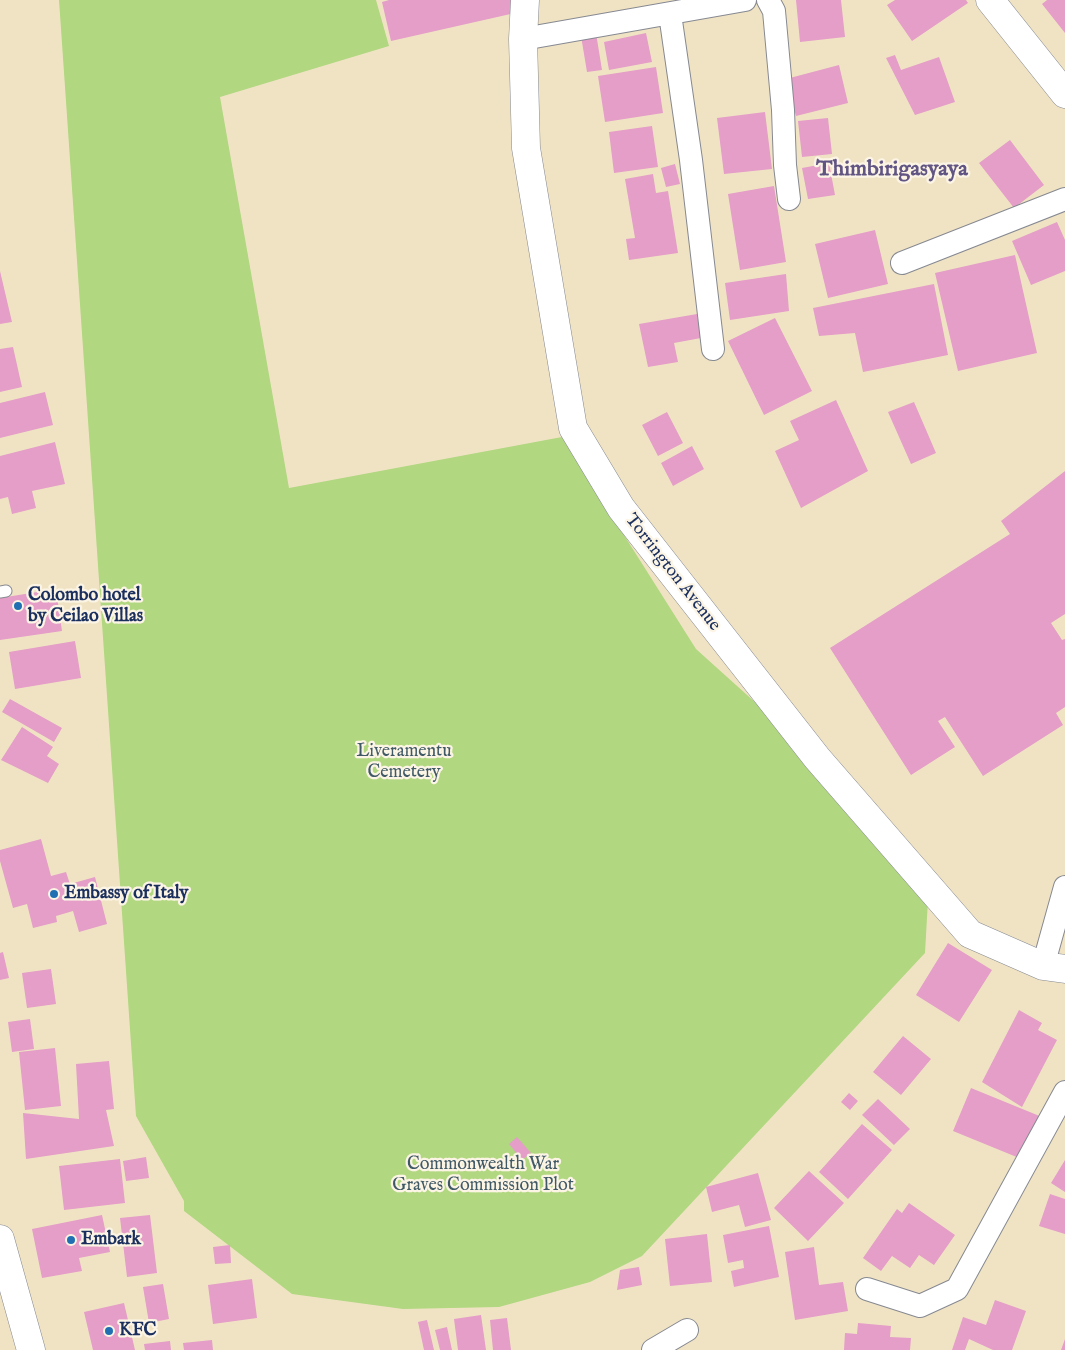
<!DOCTYPE html>
<html>
<head>
<meta charset="utf-8">
<style>
  body { margin:0 }
  canvas { display:block; background:#f0e3c4 }
</style>
</head>
<body>
<canvas width="1065" height="1350"></canvas>
<script>
const ctx = document.querySelector('canvas').getContext('2d');
ctx.lineJoin = 'round';
function fill(path, color) { ctx.fillStyle = color; ctx.fill(path, 'evenodd'); }
function strokePath(path, color, width, dash) { ctx.strokeStyle = color; ctx.lineWidth = width; ctx.lineCap = dash ? 'butt' : 'round'; ctx.setLineDash(dash || []); ctx.stroke(path); }
function drawText(font, color, halo, rows, align = 'center') {
  ctx.font = font + ' "IM FELL English",serif'; ctx.lineWidth = 4.5; ctx.setLineDash([]); ctx.textBaseline = 'middle'; ctx.strokeStyle = halo; ctx.fillStyle = color; for (const [text, x, y, turn = 0] of rows) {
    ctx.save(); ctx.translate(x, y); ctx.rotate((+turn || 0) * Math.PI / 180); ctx.textAlign = isNaN(turn) ? turn : align; if (halo) ctx.strokeText(text, 0, 0); ctx.fillText(text, 0, 0); ctx.restore();
  }
}
fill(new Path2D(`
  M59,0h317l13,46 -169,51 69,391 273,-51 134,212 121,109 34,61 77,81 -3,53 -283,303 -52,26 -91,25 -96,2 -111,-15 -108,-83v-10l-48,-85z`), '#b1d780');
fill(new Path2D(`
  M389,0h123l3,13 -124,28 -9,-39z
  M796,0h45l4,37 -45,5z
  M895,0h71l2,3 -56,38 -25,-36z
  M1047,0h18v33l-23,-29z
  M596,33l6,37 -15,2 -6,-36z
  M646,33l6,29 -43,8 -5,-28z
  M895,55l6,15 38,-13 16,45 -40,13 -29,-57z
  M839,65l9,38 -52,13 -10,-37z
  M656,67l7,46 -58,9 -7,-46z
  M765,112l7,57 -48,5 -7,-56z
  M828,118l4,36 -30,3 -4,-36z
  M652,126l6,41 -44,6 -5,-41z
  M1010,140l34,45 -30,23 -35,-45z
  M829,163l6,32 -27,4 -6,-31z
  M675,164l5,20 -14,3 -5,-19z
  M653,174l3,19 12,-2 10,62 -49,7 -3,-21 9,-1 -10,-59z
  M774,186l12,76 -46,8 -12,-76z
  M1057,222l8,18v31l-34,14 -19,-44z
  M875,230l13,54 -60,14 -13,-54z
  M1015,255l22,98 -79,18 -23,-98z
  M0,271l12,51 -12,2z
  M786,274l3,37 -59,9 -5,-37z
  M934,284l14,71 -85,17 -8,-39 -36,3 -6,-28z
  M697,314l4,24 -27,5 4,19 -30,5 -9,-43z
  M775,318l37,73 -48,24 -36,-74z
  M13,347l9,40 -22,5v-43z
  M45,392l8,33 -53,13v-35z
  M836,400l32,71 -67,37 -26,-57 24,-11 -9,-19z
  M914,402l22,51 -25,11 -23,-52z
  M667,412l16,31 -25,13 -16,-31z
  M55,442l10,42 -33,7 4,17 -24,6 -4,-17 -8,2v-43z
  M692,446l12,23 -31,17 -12,-23z
  M1065,471v143l-14,9 11,17 3,-1v68l-9,6 7,12 -80,51 -38,-59 -7,4 17,26 -44,28 -81,-127 180,-114 -9,-13z
  M56,589l6,42 -62,9v-42z
  M75,641l6,37 -66,11 -6,-37z
  M10,699l52,29 -8,14 -52,-30z
  M22,727l31,20 -6,9 12,8 -11,19 -47,-23z
  M41,839l10,37 15,-4 4,12 25,-7 12,47 -28,8 -6,-21 -17,5 1,6 -24,6 -6,-24 -14,4 -13,-47v-11z
  M948,943l44,27 -33,52 -43,-27z
  M3,952l6,26 -9,2v-27z
  M51,969l5,35 -29,4 -5,-35z
  M1019,1010l23,13 -4,7 19,10 -35,67 -40,-25z
  M30,1019l4,30 -22,3 -4,-30z
  M903,1036l28,23 -30,36 -28,-23z
  M55,1048l6,58 -36,4 -6,-58z
  M109,1061l5,48 -8,1 8,36 -88,13 -3,-46 56,6 -3,-55z
  M971,1088l71,29 -18,43 -71,-29z
  M849,1093l9,8 -8,9 -9,-8z
  M878,1099l32,30 -16,16 -32,-30z
  M862,1124l30,26 -44,49 -29,-27z
  M517,1137l14,16 -9,7 -13,-16z
  M146,1157l3,21 -23,3 -3,-20z
  M120,1159l5,44 -61,7 -5,-44z
  M1065,1160v32l-14,-9z
  M809,1171l35,32 -36,38 -34,-33z
  M758,1173l13,47 -26,7 -6,-22 -27,7 -6,-25z
  M1050,1194l15,5v35l-26,-8z
  M909,1203l46,32 -21,30 -15,-10 -9,13 -18,-12 -11,15 -18,-13 34,-49 5,4z
  M102,1215l8,37 -31,6 3,13 -40,7 -10,-49z
  M150,1215l7,58 -30,4 -7,-59z
  M769,1226l10,51 -45,10 -3,-16 13,-3 -1,-8 -15,3 -5,-28z
  M707,1234l5,48 -42,4 -5,-47z
  M230,1245l1,18 -16,1 -2,-17z
  M814,1247l5,38 24,-3 5,29 -53,9 -10,-68z
  M639,1267l3,18 -25,5 3,-20z
  M252,1279l5,39 -44,6 -5,-39z
  M163,1284l6,35 -20,4 -6,-36z
  M995,1300l31,11 -14,39h-19l-24,-11 -4,11h-13l11,-33 23,8z
  M124,1303l11,47h-42l-9,-38z
  M481,1315l5,35h-28l-4,-31z
  M507,1318l4,32h-18l-3,-30z
  M427,1320l7,30h-10l-6,-28z
  M858,1323l33,3 -1,11 21,1 -1,12h-66l1,-17 12,1z
  M447,1327l5,23h-12l-5,-20z
  M1065,1339v11h-4z
  M212,1340l1,10h-29l-1,-7z
  M170,1341l1,9h-26l-1,-6z`), '#e49ec7');
const service = new Path2D(`
  M0,592l6,-1`);
const minor = new Path2D(`
  M768,0l6,11 9,99 2,55 4,34
  M670,14l21,146 22,189
  M523,39l222,-39
  M902,263l163,-64
  M1043,966l22,-79
  M867,1289l53,17 37,-17 108,-197
  M653,1350l34,-20`);
const tertiary = new Path2D(`
  M990,0l75,94`);
const secondary = new Path2D(`
  M525,0l-2,39 3,109 47,280 48,80 196,250 153,176 73,32 22,3
  M0,1239l31,111`);
strokePath(service, '#868991', 13);
strokePath(minor, '#868991', 24);
strokePath(tertiary, '#868991', 29);
strokePath(secondary, '#868991', 29);
strokePath(service, '#fff', 11);
strokePath(minor, '#fff', 22);
strokePath(tertiary, '#fff', 28);
strokePath(secondary, '#fff', 28);
for (const [x, y, r, color] of [
  [18,606,5,"#1f6fb2"],
  [54,894,5,"#1f6fb2"],
  [71,1240,5,"#1f6fb2"],
  [109,1331,5,"#1f6fb2"]
]) { const dot = new Path2D(); dot.arc(x, y, r, 0, 2 * Math.PI); ctx.fillStyle = color; ctx.fill(dot); strokePath(dot, '#fcf5e5', 2); }
drawText('18px', '#1b2f5e', '#fcf5e5', [
  ["Torrington Avenue",672,573,52]
]);
drawText('bold 18px', '#1b2f5e', '#fcf5e5', [
  ["Colombo hotel",28,596],
  ["by Ceilao Villas",28,617],
  ["Embassy of Italy",64,894],
  ["Embark",81,1240],
  ["KFC",119,1331]
], 'left');
drawText('18px', '#405966', '#fcf5e5', [
  ["Liveramentu",404,752],
  ["Cemetery",404,773],
  ["Commonwealth War",483,1165],
  ["Graves Commission Plot",483,1186]
]);
drawText('bold 22px', '#615683', '#fcf5e5', [
  ["Thimbirigasyaya",892,170]
]);
</script>
</body>
</html>
